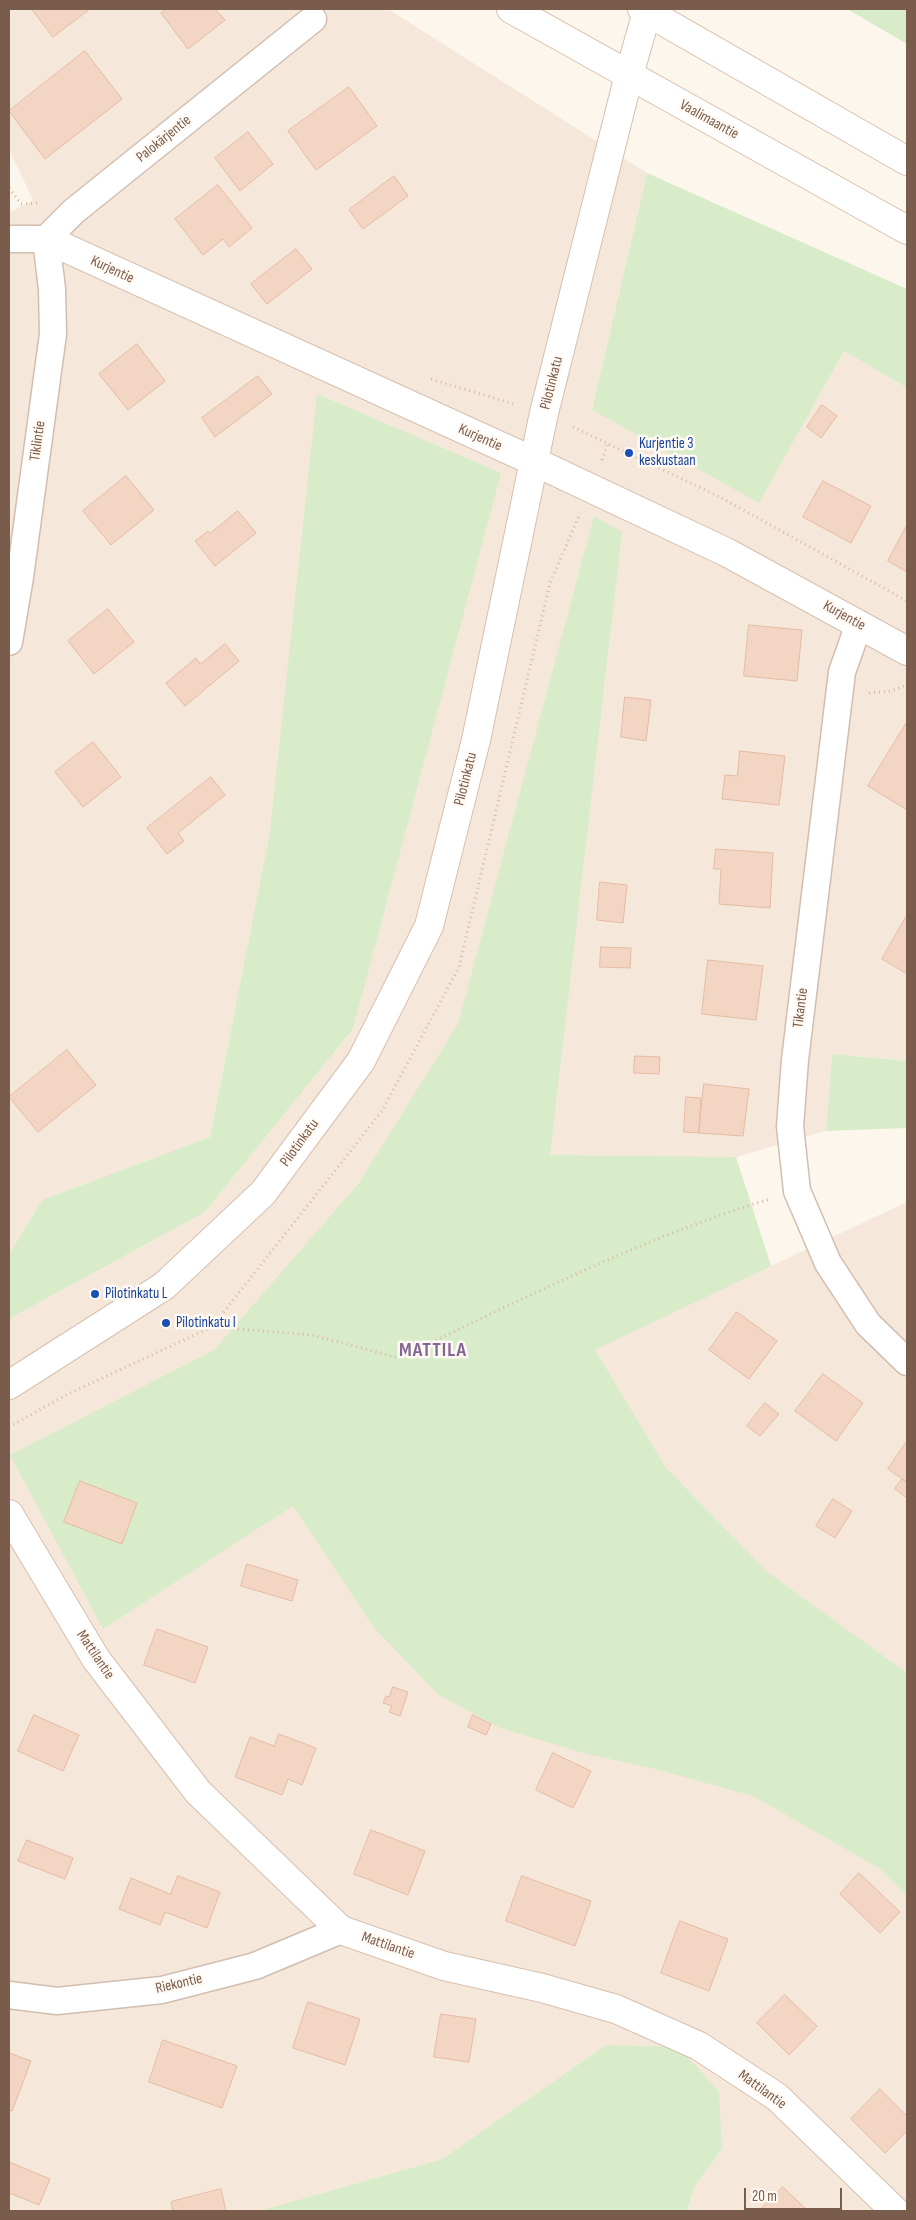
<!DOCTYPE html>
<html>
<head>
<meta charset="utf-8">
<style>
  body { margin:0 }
  #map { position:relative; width:916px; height:2220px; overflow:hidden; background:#fdf6ec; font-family:"Sofia Sans Condensed",sans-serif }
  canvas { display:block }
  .frame { position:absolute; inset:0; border:10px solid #7a5c4d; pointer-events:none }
  .scale { position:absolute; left:744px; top:2188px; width:98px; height:22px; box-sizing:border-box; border:2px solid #7a5c4d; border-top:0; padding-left:6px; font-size:15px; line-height:18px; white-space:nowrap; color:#7a5c4d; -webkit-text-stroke:4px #fffaf3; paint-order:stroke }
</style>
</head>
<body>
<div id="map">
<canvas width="916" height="2220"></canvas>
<div class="frame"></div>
<div class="scale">20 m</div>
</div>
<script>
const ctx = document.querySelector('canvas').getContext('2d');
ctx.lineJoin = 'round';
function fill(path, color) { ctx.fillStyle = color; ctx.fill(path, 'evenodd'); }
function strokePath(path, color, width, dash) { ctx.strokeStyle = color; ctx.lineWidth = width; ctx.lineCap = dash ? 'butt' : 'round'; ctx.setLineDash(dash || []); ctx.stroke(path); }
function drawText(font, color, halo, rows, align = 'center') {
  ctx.font = font + ' "Sofia Sans Condensed",sans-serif'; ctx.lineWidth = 5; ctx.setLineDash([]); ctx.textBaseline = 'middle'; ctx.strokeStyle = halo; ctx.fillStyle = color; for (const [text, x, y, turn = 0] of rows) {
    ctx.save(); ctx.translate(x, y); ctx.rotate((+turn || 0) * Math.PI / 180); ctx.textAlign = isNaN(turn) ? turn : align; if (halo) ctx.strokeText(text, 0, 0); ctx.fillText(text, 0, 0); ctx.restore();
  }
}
fill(new Path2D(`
  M9,9h379l259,164 -55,237 167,92 85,-151 63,37v673l-75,-7 -6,77 -90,26 35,109 136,-64v1009h-220l8,-25 27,-37 -116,-104 -164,114 -183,52 -250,-1v-891l196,-107 148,-183 -83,-198 -60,306 -168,63 -33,54v-1041l24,-13 -24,-51z`), '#f5e8da');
fill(new Path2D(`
  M847,9h60v35z
  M647,173l260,116v99l-63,-37 -85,152 -167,-93z
  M317,394l184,79 -148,556 -148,183 -196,107v-65l33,-54 168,-63 60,-306z
  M594,516l28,16 -72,623 186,2 35,109 -176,84 71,118 100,103 141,102v223l-28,-28 -126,-72 -94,-26 -72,-16 -87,-26 -61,-33 -65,-67 -81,-122 -190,123 -93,-174 204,-105 145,-167 99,-159z
  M832,1054l75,7v67l-81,3z
  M606,2045l72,2 41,44 3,58 -27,37 -8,25h-428l183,-52z`), '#d8ecc9');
const building = new Path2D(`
  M32,9h58l-37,28z
  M166,9h49l10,11 -37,29 -27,-36z
  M85,51l37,48 -77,60 -36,-48z
  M349,87l28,39 -61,44 -28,-39z
  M248,132l25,32 -33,27 -25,-33z
  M394,176l14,20 -45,33 -14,-19z
  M218,185l34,43 -23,19 -6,-8 -20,16 -28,-36z
  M296,249l16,20 -45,35 -16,-20z
  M137,344l28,37 -37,29 -29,-36z
  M258,376l14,18 -57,43 -13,-19z
  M822,405l15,11 -16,22 -14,-11z
  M126,476l28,34 -43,35 -28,-34z
  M823,481l48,25 -20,37 -48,-26z
  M238,511l18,22 -41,33 -20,-25 13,-10 2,2z
  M907,525v47l-19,-11z
  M108,609l26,33 -40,32 -26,-33z
  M749,625l53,5 -5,51 -53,-5z
  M225,644l14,17 -54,45 -19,-23 30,-25 4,6z
  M625,697l26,3 -5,41 -25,-4z
  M907,722v88l-39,-24z
  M93,742l28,35 -38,30 -28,-35z
  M740,751l45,5 -6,49 -57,-6 3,-24 12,1z
  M211,777l14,18 -47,38 6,8 -17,13 -20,-26z
  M716,849l57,4 -3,55 -51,-4 2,-35h-7z
  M600,882l27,3 -4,38 -26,-3z
  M907,915v59l-25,-15z
  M601,947l30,1 -1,20 -30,-1z
  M708,960l55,6 -7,54 -54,-6z
  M67,1050l29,35 -58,47 -29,-35z
  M635,1056l25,1 -1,17 -25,-1z
  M704,1084l45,5 -6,47 -44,-3z
  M686,1097l15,1 -2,35 -15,-1z
  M737,1312l40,29 -28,38 -40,-29z
  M823,1374l40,29 -27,38 -41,-30z
  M765,1403l14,11 -19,22 -13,-10z
  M907,1441v41l-19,-13z
  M902,1479l5,3v16l-12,-9z
  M80,1481l57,22 -15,41 -58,-22z
  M833,1499l19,12 -17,27 -19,-12z
  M247,1564l51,16 -6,21 -51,-15z
  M157,1629l51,18 -13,36 -51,-18z
  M393,1687l15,5 -8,24 -11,-4 3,-6 -9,-3 3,-7 3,1z
  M34,1715l45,20 -16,36 -45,-20z
  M473,1715l18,9 -5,11 -18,-8z
  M279,1734l37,14 -14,37 -14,-6 -6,16 -47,-18 15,-40 24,9z
  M553,1753l38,18 -18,37 -37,-18z
  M371,1830l54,21 -17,44 -54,-21z
  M27,1840l46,18 -8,21 -47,-18z
  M859,1873l41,39 -20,21 -40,-39z
  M178,1876l42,16 -13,36 -42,-16 -5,13 -41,-16 12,-31 39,16z
  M522,1876l69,25 -16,45 -69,-25z
  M680,1921l48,18 -19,52 -48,-18z
  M785,1995l32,31 -28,29 -32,-32z
  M308,2002l52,17 -15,46 -52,-17z
  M441,2014l35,5 -7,43 -35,-5z
  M163,2040l74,26 -15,42 -73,-26z
  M9,2053l22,8 -19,50 -3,-1z
  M880,2089l27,27v15l-22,22 -34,-34z
  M9,2162l41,17 -11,26 -30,-12z
  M783,2187l25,24h-49z
  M221,2189l5,22h-53l-2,-9z`);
fill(building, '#f3d5c3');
strokePath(building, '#e6bba3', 1);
const street = new Path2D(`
  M9,239h37l28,-28 239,-192
  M859,624l-17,48 -47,388 -5,66 7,65 31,72 40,61 39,38
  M9,642l11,-65 33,-243 -1,-45 -6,-50
  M9,1995l48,6 105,-11 93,-24 86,-36`);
const secondary = new Path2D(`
  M511,9l396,221
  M642,9l265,152
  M46,239l487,222 195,92 179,98
  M9,1385l155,-99 99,-93 98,-132 68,-135 47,-186 68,-327 85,-338 18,-63
  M9,1514l87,145 102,133 143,138 103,36 98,22 74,21 83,37 78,51 118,114`);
strokePath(street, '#d1beb0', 29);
strokePath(secondary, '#d6c0b0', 30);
strokePath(new Path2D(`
  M9,188l12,16
  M21,204l19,-1
  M431,379l83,25
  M573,427l147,70 187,104
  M602,460l6,-17
  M869,693l22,-2 16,-6
  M213,1327l99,8 87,23c122,-58 242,-120 371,-159
  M9,1427l59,-33 144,-67 170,-216 77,-144 91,-384 29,-67`), '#d9b8a5', 3, [1, 4]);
strokePath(street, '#fff', 26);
strokePath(secondary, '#fff', 28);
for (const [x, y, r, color] of [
  [629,453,5,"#1a4fb4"],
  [95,1294,5,"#1a4fb4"],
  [166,1323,5,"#1a4fb4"]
]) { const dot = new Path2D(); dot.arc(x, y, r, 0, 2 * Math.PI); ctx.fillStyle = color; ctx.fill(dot); strokePath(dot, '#fffaf3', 2); }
drawText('15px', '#7a5c4d', '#fffaf3', [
  ["Vaalimaantie",709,120,29],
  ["Palokärjentie",164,139,-39],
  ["Kurjentie",112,270,25],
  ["Pilotinkatu",552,383,-76],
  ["Kurjentie",480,438,24],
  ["Tiklintie",38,441,-82],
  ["Kurjentie",844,616,29],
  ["Pilotinkatu",466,779,-76],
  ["Tikantie",801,1008,-83],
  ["Pilotinkatu",300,1143,-54],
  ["Mattilantie",95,1655,56],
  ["Mattilantie",388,1946,19],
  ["Riekontie",179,1984,-13],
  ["Mattilantie",762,2090,36]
]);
drawText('15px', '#164399', '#fffaf3', [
  ["Kurjentie 3",639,444],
  ["keskustaan",639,461],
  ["Pilotinkatu L",105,1294],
  ["Pilotinkatu I",176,1323]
], 'left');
ctx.letterSpacing = '1px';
drawText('bold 20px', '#846695', '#fffaf3', [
  ["MATTILA",433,1351]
]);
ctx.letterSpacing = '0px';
</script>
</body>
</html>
